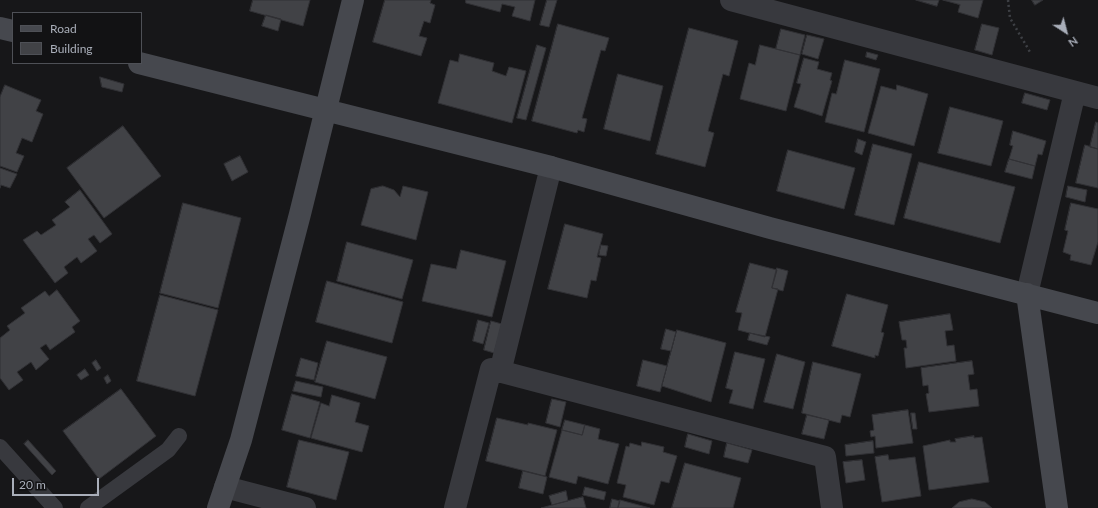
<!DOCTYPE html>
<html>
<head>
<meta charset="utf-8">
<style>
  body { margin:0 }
  #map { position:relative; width:1098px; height:508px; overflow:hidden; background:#171719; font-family:Lato,sans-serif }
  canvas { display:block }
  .legend { position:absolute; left:12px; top:12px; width:130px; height:52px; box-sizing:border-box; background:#121214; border:1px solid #4e5056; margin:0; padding:5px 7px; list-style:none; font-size:12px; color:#a9aeb9 }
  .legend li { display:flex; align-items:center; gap:8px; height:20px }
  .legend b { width:20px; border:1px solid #4e5056 }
  .north { position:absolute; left:1046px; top:12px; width:40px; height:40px; -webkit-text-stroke:3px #121214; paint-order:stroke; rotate:144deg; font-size:11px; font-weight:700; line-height:16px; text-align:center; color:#a9aeb9 }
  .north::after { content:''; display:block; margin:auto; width:14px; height:18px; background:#a9aeb9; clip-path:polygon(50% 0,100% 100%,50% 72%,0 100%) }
  .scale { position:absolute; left:12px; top:478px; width:87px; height:18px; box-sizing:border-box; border:2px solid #a9aeb9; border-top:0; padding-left:5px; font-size:12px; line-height:14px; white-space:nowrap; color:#a9aeb9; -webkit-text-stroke:3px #121214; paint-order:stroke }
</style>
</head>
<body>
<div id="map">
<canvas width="1098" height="508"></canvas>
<ul class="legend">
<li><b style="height:5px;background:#46484e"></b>Road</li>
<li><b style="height:11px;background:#414246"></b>Building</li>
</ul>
<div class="north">N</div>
<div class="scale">20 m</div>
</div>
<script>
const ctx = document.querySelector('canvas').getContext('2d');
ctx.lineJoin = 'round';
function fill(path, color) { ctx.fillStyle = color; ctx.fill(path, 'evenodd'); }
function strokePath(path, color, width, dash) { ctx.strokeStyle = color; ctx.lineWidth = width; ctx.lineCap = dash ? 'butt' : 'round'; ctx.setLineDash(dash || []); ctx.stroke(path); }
const building = new Path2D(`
  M253,0h57l-7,26 -53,-15z
  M385,0h46l-1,3 5,2 -5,18 -6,-2 -5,15 8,2 -6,18 -48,-14z
  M466,0h69l-5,21 -18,-5 3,-9 -13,-3 -2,8 -34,-9z
  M547,0h10l-8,27 -9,-2z
  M916,0h23l-2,6z
  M943,0h40l-5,18 -20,-6 2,-7z
  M1032,0h11l-8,5z
  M266,15l15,4 -3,12 -16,-5z
  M558,24l51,14 -4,13 -4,-1 -19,68 5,1 -3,13 -6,-2 -1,3 -45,-12z
  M982,24l17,4 -7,27 -17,-5z
  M689,28l49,13 -9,35 -6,-2 -15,57 6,2 -9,34 -49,-13z
  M781,29l24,6 -5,20 -24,-6z
  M807,35l17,4 -6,20 -16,-5z
  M537,45l9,3 -20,72 -9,-2z
  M760,45l40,10 -14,56 -46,-12 9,-36 6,2z
  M867,52l11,3 -2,5 -10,-3z
  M460,54l34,9 -2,8 14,5 3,-9 17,4 -14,52 -74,-20 12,-43 8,2z
  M804,58l15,4 -2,7 15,4 -2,7 2,1 -10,35 -28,-9 7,-23 -4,-1z
  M845,60l35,9 -16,63 -39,-10 7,-29 4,1z
  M618,74l45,12 -13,55 -46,-12z
  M100,77l24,7 -2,8 -20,-5z
  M5,85l36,15 -5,11 7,3 -11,28 -10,-4 -6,15 8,3 -7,16 -17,-6v-69z
  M897,85l31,9 -14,52 -46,-13 13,-47 15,4z
  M1025,93l25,7 -3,10 -25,-7z
  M950,107l53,14 -12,45 -53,-13z
  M1096,122l2,1v26l-8,-2z
  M123,126l38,50 -57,42 -37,-50z
  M1013,131l33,10 -4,14 -4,-1 -3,12 -26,-7 4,-13 -3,-1z
  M858,139l8,3 -4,13 -7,-3z
  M873,144l39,10 -18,71 -39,-10z
  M1085,145l13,4v39l-22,-5z
  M788,150l67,18 -11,41 -67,-18z
  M240,156l8,16 -16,9 -8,-17z
  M1009,159l26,7 -3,13 -27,-7z
  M919,162l96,25 -15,56 -96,-25z
  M0,168l17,6 -7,14 -9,-3 -1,3z
  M383,186l11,4 6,7 3,-11 25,6 -12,48 -55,-15 10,-36z
  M1068,186l19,4 -2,12 -19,-5z
  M80,190l32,44 -12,9 -6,-8 -6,4 9,12 -16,12 -4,-6 -13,10 4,6 -13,10 -32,-43 14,-9 4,4 15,-10 -4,-5 18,-13 -5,-5z
  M183,203l58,15 -23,90 -58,-15z
  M1071,203l27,6v33l-7,23 -21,-5 1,-5 -8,-3 5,-21 -3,-1z
  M565,224l38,10 -6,23 4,1 -5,23 -5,-1 -4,18 -39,-9z
  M347,242l66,18 -11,39 -65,-18z
  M601,245l7,1 -2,10 -7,-1z
  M461,250l45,11 -14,56 -70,-16 9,-37 25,5z
  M750,263l27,7 -5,18 6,1 -13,48 -27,-7 4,-17 -6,-1z
  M777,268l11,3 -5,20 -11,-3z
  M327,281l76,21 -11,41 -76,-21z
  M57,290l23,31 -8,6 3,5 -25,18 -4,-6 -6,4 9,11 -13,11 -5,-8 -14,10 6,8 -14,10 -9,-12v-40l10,-8 -3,-4 18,-13 -4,-5 24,-17 4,5z
  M847,294l41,11 -7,27 3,1 -6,23 -3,-1v3l-43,-12z
  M160,295l58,15 -23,86 -58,-15z
  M950,314l3,16 -8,1 2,15 7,-1 2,16 -50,7 -2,-20h3l-1,-8h-4l-3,-18z
  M478,320l11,3 -6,21 -10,-3z
  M491,321l11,3 -8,29 -10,-3z
  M666,329l10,3 -5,19 -10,-2z
  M677,330l49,13 -15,59 -49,-16z
  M750,333l20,4 -3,8 -19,-5z
  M327,341l60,16 -12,42 -60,-17z
  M735,352l30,7 -12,50 -24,-6 4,-13 -7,-2z
  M777,354l28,8 -12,47 -29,-7z
  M301,358l17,5 -4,17 -18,-4z
  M96,360l5,8 -4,3 -5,-8z
  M643,360l24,6 -7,26 -23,-6z
  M972,361l2,13 -6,1 2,15 7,-1 2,17 -50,6 -3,-18 3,-1 -1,-8 -5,1 -2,-18z
  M813,362l48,12 -11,43 -8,-2 -2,8 -38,-10z
  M85,369l4,6 -8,5 -4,-5z
  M108,375l3,6 -4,3 -3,-6z
  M296,381l27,6 -2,10 -28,-6z
  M121,389l35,47 -57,43 -36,-48z
  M292,394l28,8 -10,36 -28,-8z
  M332,395l28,8 -5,19 14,4 -7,26 -51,-14 10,-35 8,3z
  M552,399l14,3 -6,25 -14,-4z
  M908,410l5,33 -37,5 -1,-12 -4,1 -1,-6 4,-1 -2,-15z
  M911,413h4l2,16h-4z
  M807,415l22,5 -5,19 -22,-5z
  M497,418l31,7v-2l29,7 -12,46 -59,-15z
  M565,420l20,5 -3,10 -20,-5z
  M585,425l15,4 -2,10 21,5 -11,40 -30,-8 -2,8 -27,-7 13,-47 20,5z
  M688,434l24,7 -3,13 -24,-7z
  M974,436v2l8,-1 7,45 -60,8 -6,-44 27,-6v2h6l-1,-3z
  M28,440l28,31 -4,4 -28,-31z
  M299,440l50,12 -13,48 -49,-13z
  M873,441l1,12 -28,3 -1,-11z
  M642,442l22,5 -1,5 14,4 -8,27 -8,-2 -7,24 -31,-8 3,-12 -9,-2 9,-37 3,1 1,-4 11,3z
  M727,443l25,7 -4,13 -24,-6z
  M888,455l1,5 26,-3 6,39 -39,6 -7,-45z
  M862,460l3,20 -19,3 -3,-21z
  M685,463l56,15 -8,30h-61z
  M523,471l24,6 -4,17 -24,-6z
  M585,487l21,5 -2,8 -21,-5z
  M566,491l2,10 -16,4 -3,-9z
  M583,497l3,11h-45l11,-3z
  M612,499l8,2 -2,7h-8z
  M972,499l13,3 7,6h-40l7,-6z
  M620,500l30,8h-32z`);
fill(building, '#414246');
strokePath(building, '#313135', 1);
strokePath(new Path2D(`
  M1008,0l2,18 20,34`), '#3e4045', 2.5, [2, 3]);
strokePath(new Path2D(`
  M0,447l55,61
  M88,508l80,-58 11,-14`), '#38393e', 16);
strokePath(new Path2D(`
  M731,0l367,98
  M1027,294l48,-202
  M500,372l51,-205
  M225,487l80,21
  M455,508l36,-139 334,88 7,51`), '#38393e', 22);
strokePath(new Path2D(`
  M0,28l13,3
  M139,63l412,104 219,61 328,85
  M1027,294l30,214
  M218,508l23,-68 59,-226 53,-214`), '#46484e', 22);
</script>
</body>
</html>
